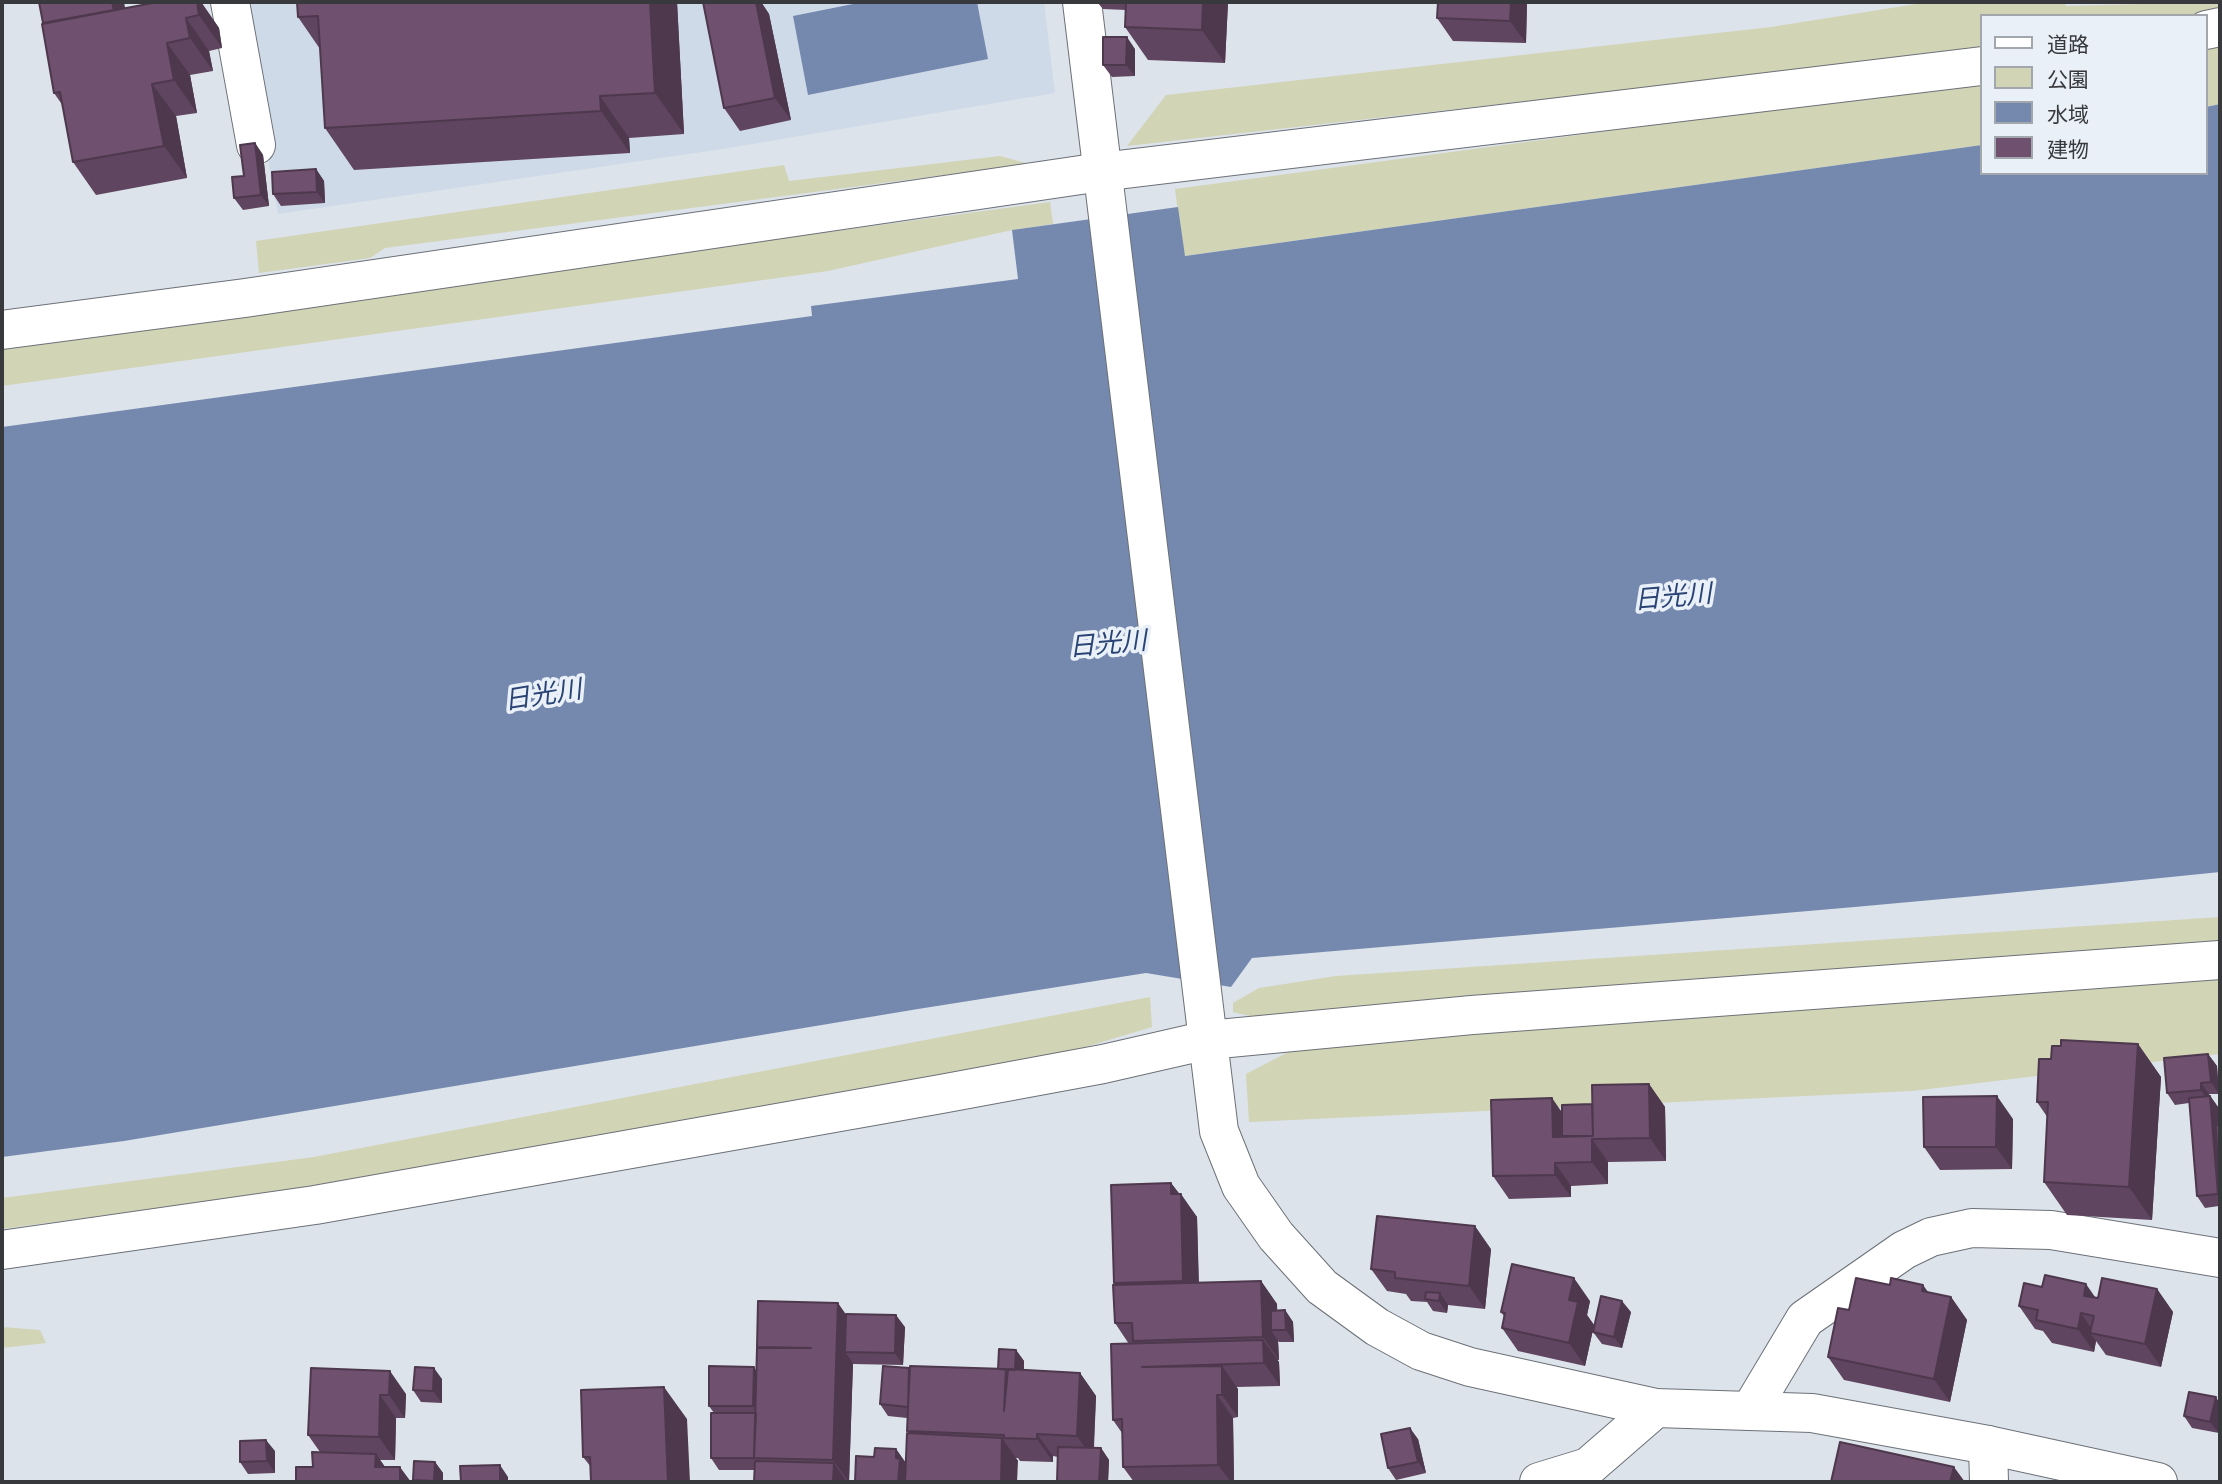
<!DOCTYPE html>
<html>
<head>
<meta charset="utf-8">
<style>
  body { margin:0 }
  #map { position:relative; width:2222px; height:1484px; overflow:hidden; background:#dde3ea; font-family:"Fira Sans","Noto Sans JP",sans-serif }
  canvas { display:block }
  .frame { position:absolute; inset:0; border:4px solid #37393c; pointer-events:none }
  .legend { position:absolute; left:1980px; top:14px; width:228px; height:161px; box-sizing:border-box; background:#eaf0f8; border:2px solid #a2a7ad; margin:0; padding:9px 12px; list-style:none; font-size:21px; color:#37393c }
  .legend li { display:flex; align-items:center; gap:14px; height:35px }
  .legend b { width:35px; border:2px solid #a2a7ad }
</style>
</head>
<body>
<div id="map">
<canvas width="2222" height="1484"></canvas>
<div class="frame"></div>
<ul class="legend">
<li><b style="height:9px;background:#fff"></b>道路</li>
<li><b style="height:19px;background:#d1d4b5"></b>公園</li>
<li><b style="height:19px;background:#7589af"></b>水域</li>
<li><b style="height:19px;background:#6f506e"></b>建物</li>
</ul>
</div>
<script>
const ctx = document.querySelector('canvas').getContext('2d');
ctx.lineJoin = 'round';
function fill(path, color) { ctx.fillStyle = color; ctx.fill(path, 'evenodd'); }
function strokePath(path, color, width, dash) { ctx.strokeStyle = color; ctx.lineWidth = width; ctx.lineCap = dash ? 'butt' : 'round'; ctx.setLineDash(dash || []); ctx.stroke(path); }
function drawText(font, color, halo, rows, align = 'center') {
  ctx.font = font + ' "Fira Sans","Noto Sans JP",sans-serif'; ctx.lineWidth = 7; ctx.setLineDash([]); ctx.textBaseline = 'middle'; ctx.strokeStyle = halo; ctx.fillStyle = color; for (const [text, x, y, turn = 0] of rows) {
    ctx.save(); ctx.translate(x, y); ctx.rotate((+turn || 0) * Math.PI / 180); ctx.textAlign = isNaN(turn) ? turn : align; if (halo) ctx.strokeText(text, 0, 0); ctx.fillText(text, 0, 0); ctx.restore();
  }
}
fill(new Path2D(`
  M253,2h791l11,91 -332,56 -445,65 -36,-195z`), '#cfdae8');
fill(new Path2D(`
  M1929,2h136l1,4 154,-4v12l-238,2v34l-855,96 39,-51 605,-68z
  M2220,41v63l-14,3v-63z
  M1982,81v64l-798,111 -9,-67z
  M1000,156l29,8 -644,84 -15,10 -111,15 -3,-32 528,-76 5,16z
  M1050,202l3,22 -41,6 -184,41 -826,115v-42z
  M2220,917v29l-949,75 -38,-9v-9l26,-15 77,-12z
  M2220,973v81l-308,37 -663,31 -3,-48 48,-25z
  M1150,997l2,30 -90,27 -747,133 -313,42v-31l312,-41z
  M2,1327l38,3 6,13 -44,5z`), '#d1d4b5');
fill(new Path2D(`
  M863,2h114l11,57 -180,36 -15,-79z
  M2220,104v768c-322,34 -645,58 -968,86l-21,29 -85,-14 -228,36 -794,132 -122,16v-730l810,-111 -1,-10 207,-27 -6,-49 166,-23 7,49 797,-111v28h224v-66z`), '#7589af');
const minor = new Path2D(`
  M230,2l26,143
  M2206,30l14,-3
  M2,330l243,-32 856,-126 881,-106
  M2,1250l313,-45 626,-111 162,-30 105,-24 264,-25 748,-55
  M1750,1411l55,-92 99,-69 27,-13 41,-9 79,2 169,28
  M1988,1445l1,37
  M1539,1482l49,-15 68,-59`);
const tertiary = new Path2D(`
  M1082,2l137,1129 22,55 35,50 46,51 55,40 44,24 49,16 186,41 156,5 176,32 170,37`);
strokePath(minor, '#6c7178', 40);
strokePath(tertiary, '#6c7178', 40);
strokePath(minor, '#fff', 38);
strokePath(tertiary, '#fff', 38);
fill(new Path2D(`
  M158,2h43l18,26 3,20 -13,3 4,20 -23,4 7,38 -21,3 11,62 -91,17 -23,-33 -10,-56 -9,-13 71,-85z
  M677,2l7,132 -55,4 1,15 -276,17 -29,-42 -5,-79 -22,-32z
  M703,2h58l8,12 22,106 -51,11 -16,-23z
  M1097,2h131l-3,61 -77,-3 -23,-33 1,-17 -23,-1z
  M1438,2h89l-1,41 -73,-2 -16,-23z
  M1135,49v27l-23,1 -9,-12z
  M255,143l8,12 6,51 -26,4 -9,-12 10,-22z
  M316,169l8,12 1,22 -44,3 -8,-12z
  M2138,1044l23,33 -9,143 -85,-5 -23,-33 4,-64 -11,-16 14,-43 10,-13z
  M2208,1054l9,12 2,28h-10l9,13 2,18v90l-1,-9 -14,2 -8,-12 -8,-93 -14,2 -8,-12z
  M1649,1084l16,23 1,54 -58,1v22l-37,2v11l-62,2 -16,-23 69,-64 30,-8z
  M2013,1119l-1,50 -72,1 -16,-23z
  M1171,1183l26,34 2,66 62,-2 16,23v7l8,-1 8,12 1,20h-15l-1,-1 1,19h-2l2,2 1,24 -44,1 2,2v28l-5,1 1,64h-100l-11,-15 -1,-34 -9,-13 16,-76 -14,-21v-38l-1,-2z
  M1491,1249l-6,60 -37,-4 -1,8 -14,-2 -6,-9 -16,-1 -5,-7 -19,-3 -16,-22z
  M1890,1285l61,12 16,23 -17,82 -106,-22 -16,-23 21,-47z
  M2157,1289l16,23 -12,55 -55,-12 -10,-14 -2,11 -42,-9 -9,-12 -8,-2 -16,-23 77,-8z
  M1590,1301l-3,14 7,10 -9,41 -67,-15 -16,-23 2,-12 -3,-4z
  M1631,1312l-9,36 -20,-4 -9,-12z
  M846,1316l59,11 -2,38 -50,-1v-1l-4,119h-95v-12h-35l-8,-12 3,-45 -5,-7 48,-35 1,-23 -1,-1z
  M1016,1350l8,11v9l56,3 16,23 -2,52h7l8,12 -1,22h-51l1,-25 -5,-1v6l-33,-1 -2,-3h-2l2,3 -163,21 19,-25 22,-8 10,14 2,-30 -1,-2v-13l-19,-2 -8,-12 29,-36 89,1z
  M311,1368l95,26 -1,24h-9l-1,42h-15l5,7h-72l7,-15 -12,-17z
  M442,1379v24l-21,-1 -8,-12z
  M2216,1397l3,36 -27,-5 -8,-12z
  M687,1419l-96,48 -8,-10z
  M1418,1439l8,34 -30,7 -8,-12z
  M275,1451v22l-27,1 -8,-12z
  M435,1462l8,11v9h-29l-1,-2z`), '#5f455f');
fill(new Path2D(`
  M112,2h12l7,38 -16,-23z
  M197,2h4l18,26 3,20 -23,-33z
  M650,2h27l7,132 -29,-41z
  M756,2h5l8,12 22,106 -16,-22z
  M1203,2h25l-3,61 -23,-33z
  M1511,2h16l-1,41 -16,-22z
  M186,18l23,33 4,20 -23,-33z
  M1127,37l8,12v27l-9,-11z
  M167,43l23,32 7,38 -23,-33z
  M152,84l24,32 11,62 -23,-32z
  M600,96l29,42 1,15 -29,-42z
  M255,143l8,12 6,51 -8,-11z
  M316,169l8,12 1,22 -8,-11z
  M2138,1044l23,33 -9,143 -23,-33z
  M2208,1054l9,12 2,28 -8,-12z
  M2201,1083l8,11v8l-8,-12z
  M1649,1084l16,23 1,54 -16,-23z
  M1997,1096l16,23 -1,50 -16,-22z
  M2210,1096l8,11 2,28v62l-2,-3z
  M1552,1098l16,23 1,24 -16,-8z
  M1592,1139l16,23v22l-16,-22z
  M1555,1163l16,23v11l-16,-22z
  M1171,1183l10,13v-2l16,23 2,87 -16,-23 -12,-87z
  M1475,1226l16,23 -6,60 -16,-23z
  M1574,1278l16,23 -3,14 7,10 -9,41 -16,-23v-43z
  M1261,1281l16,23 1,26h-7l7,11 1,19 -16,-23z
  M2086,1284l16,23 -18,-11z
  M1923,1285l16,22 -17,-16z
  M2157,1289l16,23 -12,55 -16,-23z
  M1440,1293l8,12 -1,8 -8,-12z
  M1951,1297l16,23 -17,82 -16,-23z
  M1622,1301l9,11 -9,36 -8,-11z
  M838,1303l16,23 -9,26 8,11 -4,119 -16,-22z
  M1285,1310l8,12 1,20 -8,-12z
  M2081,1313l14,21 -5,-1 6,8 -2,11 -16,-23z
  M896,1315l9,12 -2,38 -8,-12z
  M1263,1340l16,22 1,24 -16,-23z
  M1016,1350l8,11 -1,21 -8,-12z
  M1222,1366l16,23v28l-16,-22z
  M754,1367l8,12 -3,34 -6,-7z
  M434,1368l8,11v24l-9,-12z
  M390,1371l16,23 -1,24 -16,-23z
  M1080,1373l16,23 -3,63 -16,-23z
  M664,1387l23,32 3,63h-22z
  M380,1395l16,23 -1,42 -16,-23z
  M1217,1395l16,23 1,64h-3l-13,-17z
  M2216,1397l4,7v22l-1,7 -9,-11z
  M1410,1428l8,11 8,34 -8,-11z
  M1037,1434l16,22v6l-16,-23z
  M1002,1438l16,23 -1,21h-16z
  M266,1440l9,11v22l-8,-12z
  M1101,1448l8,12 -1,22h-9z
  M896,1449l16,23 4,10h-18z
  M376,1454l16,23 -17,-10z
  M435,1462l8,11v9h-8l-1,-1z
  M834,1463l13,19h-14z
  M500,1465l8,12v5h-8z
  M400,1467l11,15h-11z
  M1954,1467l11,15h-15z`), '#4e384d');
const building = new Path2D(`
  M39,2h73l2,8 -71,13z
  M158,2h39l2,13 -13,3 4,20 -23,5 7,37 -22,4 12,62 -91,16 -13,-70 -6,1 -12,-69z
  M297,2h353l5,91 -55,3 1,15 -276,17 -7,-112 -20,1z
  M703,2h53l19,96 -51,10z
  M1126,2h77l-1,28 -77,-3z
  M1438,2h73l-1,19 -73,-3z
  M1103,37h24l-1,28h-23z
  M255,143l6,52 -27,3 -2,-21 12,-1 -4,-31z
  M316,169l1,23 -44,2 -1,-22z
  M2061,1040l77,4 -9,143 -85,-5 4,-80h-11l2,-43h12l1,-13h9z
  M2208,1054l3,28 -10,1v7l-34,3 -3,-35z
  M1649,1084l1,54 -58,1v23l-37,1v12l-62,1 -2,-76 61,-2 1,39 40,-1 -1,-51z
  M1997,1096l-1,51h-72l-1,-50z
  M2210,1096l8,98 -21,2 -8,-98z
  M1592,1104l1,32h-31v-31z
  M2216,1125h4v89z
  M1171,1183v11h10l2,87 -69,2 -3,-98z
  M1377,1216l98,10 -6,60 -74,-8v-6l-24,-3z
  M1512,1264l62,14 -5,22 9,2 -9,41 -67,-15 3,-15 -4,-1z
  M2045,1275l41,9 -2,12 14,2 4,-20 55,11 -12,55 -55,-11 4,-17 -13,-3 -3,16 -42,-9 2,-10 -19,-4 5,-23 18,4z
  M1856,1278l34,7 1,-7 32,7 -1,6 29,6 -17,82 -106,-22 10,-49 11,2z
  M1261,1281l2,56 -130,4 -1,-18h-17l-2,-38z
  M1426,1292l14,1 -1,8 -14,-2z
  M1601,1296l21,5 -8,36 -21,-5z
  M758,1301l80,2 -5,157 -79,-2 3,-110h54l-54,-1z
  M1285,1310l1,20h-15v-19z
  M846,1314l50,1 -1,38 -50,-1z
  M1263,1340l1,23 -122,4 80,-1v29h-5l1,70 -95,2 -1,-48 -9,1 -2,-76z
  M999,1349l17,1 -1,20 -17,-1z
  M709,1366l45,1 -1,39h-44z
  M883,1366l26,2 -1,39 -28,-3z
  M910,1366l96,3 -2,42 4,-42 72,4 -3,63 -40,-2v5l-33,-1v-3l-97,-4z
  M415,1367l19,1 -1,23 -20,-1z
  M311,1368l79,3 -1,24h-9l-1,42 -71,-2z
  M664,1387l4,95h-77l-1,-25h-7l-2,-67z
  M2189,1392l27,5 -6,25 -26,-6z
  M711,1413h45l-2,45h-43z
  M1410,1428l8,34 -30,6 -7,-34z
  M907,1433l95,5 -1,44h-96z
  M266,1440l1,21 -27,1v-21z
  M1840,1442l114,25 -4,15h-119z
  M1058,1447l43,1 -2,34h-42z
  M875,1448l21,1v9l4,1 -2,23h-43l1,-26 18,1z
  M312,1452l64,2 -1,13h25v15h-104v-15h17z
  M414,1461l21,1 -1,19 -21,-1z
  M755,1461l79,2 -1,19h-79z
  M500,1465v17h-39l-1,-16z`);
fill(building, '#6f506e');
strokePath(building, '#4e384d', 2);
drawText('italic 26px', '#294375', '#eaf0f8', [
  ["日光川",1673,598,-5],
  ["日光川",1108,645,-5],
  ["日光川",543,696,-9]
]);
</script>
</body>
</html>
